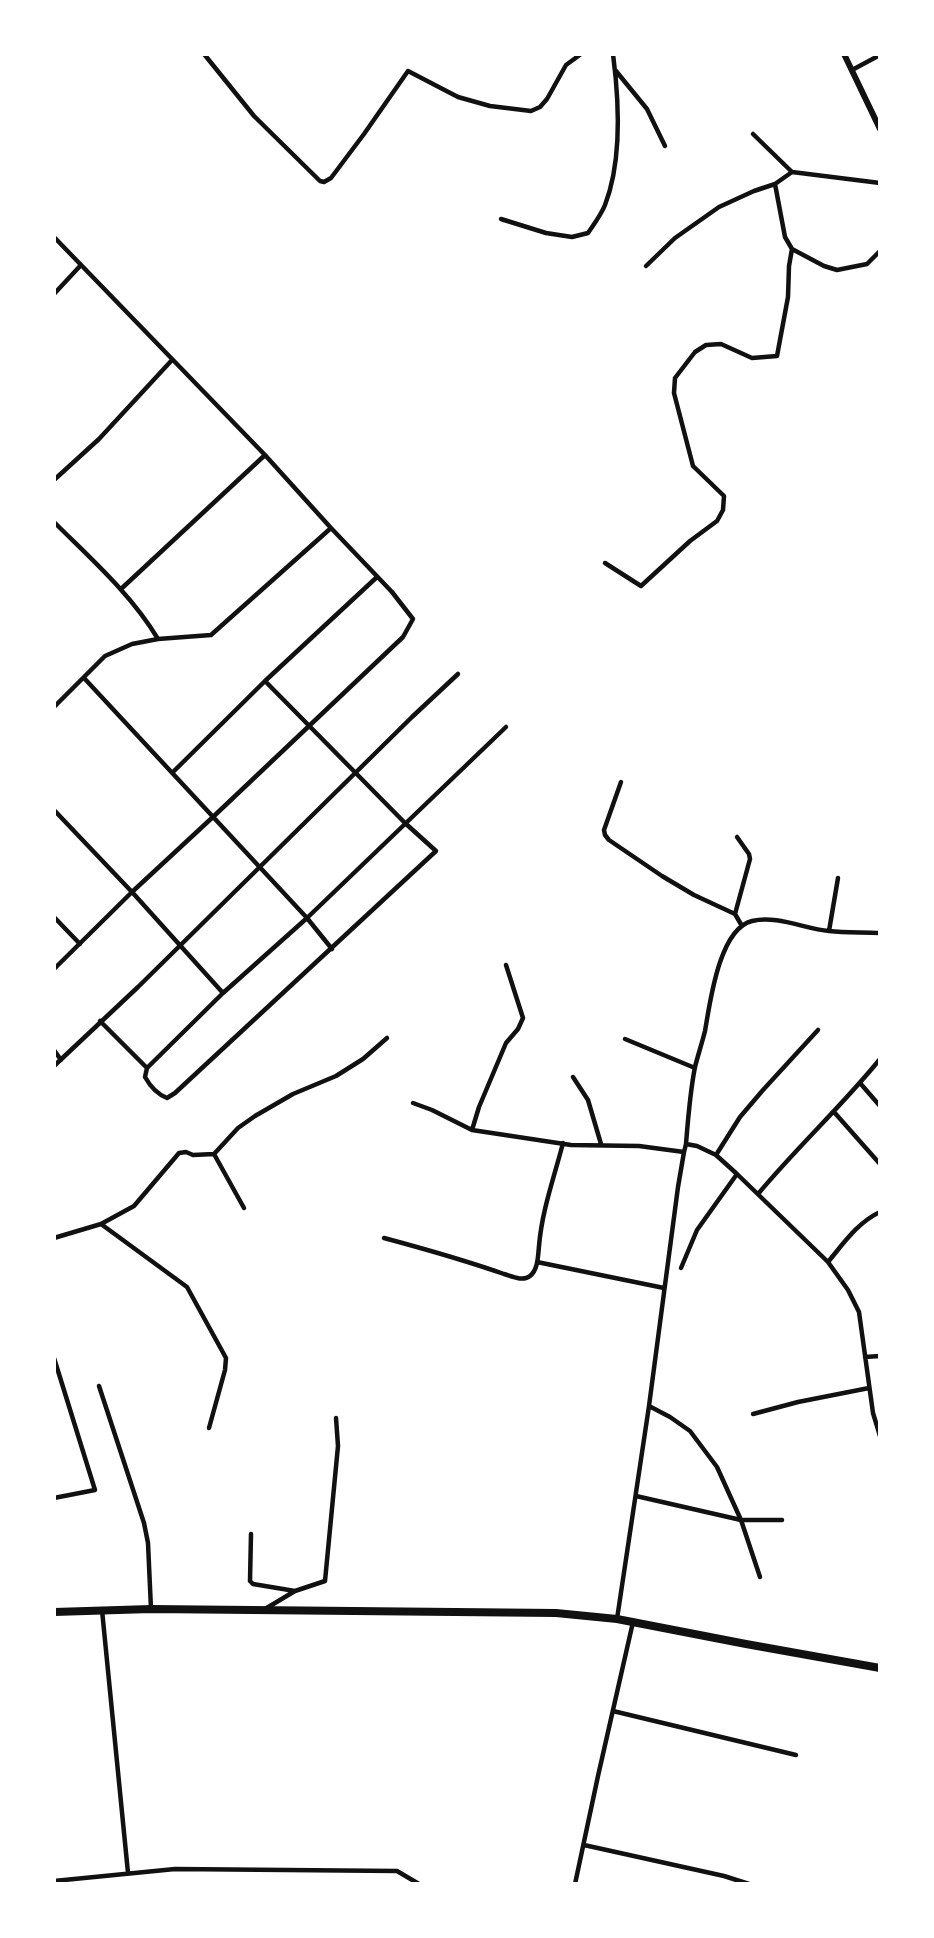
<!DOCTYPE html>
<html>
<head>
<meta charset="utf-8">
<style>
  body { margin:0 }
  #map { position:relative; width:934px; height:1938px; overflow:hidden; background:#fff; font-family:"IBM Plex Sans",sans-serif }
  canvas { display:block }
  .frame { position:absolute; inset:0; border:56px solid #fff; pointer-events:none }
</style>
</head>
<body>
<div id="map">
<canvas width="934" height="1938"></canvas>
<div class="frame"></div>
</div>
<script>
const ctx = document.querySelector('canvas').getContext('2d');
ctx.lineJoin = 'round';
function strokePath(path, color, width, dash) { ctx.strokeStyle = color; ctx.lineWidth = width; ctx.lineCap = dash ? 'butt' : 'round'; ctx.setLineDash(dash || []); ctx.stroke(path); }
strokePath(new Path2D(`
  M204,54l50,62 66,65 4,1 7,-4 33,-44 44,-63 50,26 32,9 41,5 9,-4 7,-8 19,-34 15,-11
  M852,70l28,-15
  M616,71l31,38 18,37
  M753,134l39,38 88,11
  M501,219l45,14 26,4 16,-4c6,-9 13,-18 17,-28 17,-44 14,-105 8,-151
  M54,237l211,218 66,73 61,64 21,27 -10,18 -189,179 -82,76 -78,77
  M792,249l32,17 13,4 30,-6 13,-13
  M646,266l29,-28 44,-31 35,-16 21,-7 17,-12
  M54,294l27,-29
  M54,480l45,-41 73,-79
  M54,522c37,37 77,72 104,117
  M605,563l36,23 49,-45 27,-20 6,-11 1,-14 -31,-30 -19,-73 1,-15 20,-26 11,-7 15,-1 31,14 25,-2 11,-59 1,-31 3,-17 -7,-12 -10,-53
  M121,589l144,-134
  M84,678l223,240 25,31
  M265,681l140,142 31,28 -261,242 -8,5c-10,-4 -17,-12 -22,-21l2,-9 76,-75 84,-75 199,-191
  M54,707l51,-51 27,-12 26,-5 53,-4 120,-107
  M173,772l92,-91 112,-104
  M621,782l-17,48 1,5 4,5 53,36 32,19 41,19 7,12
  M54,810l78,82 91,101
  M735,914l15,-55 -1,-5 -12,-17
  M54,917l26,27
  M829,931l9,-53
  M880,933c-17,-1 -34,0 -51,-2 -24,-2 -52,-16 -77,-10 -33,8 -42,82 -47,110 -3,12 -7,24 -10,36 -5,25 -7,52 -9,77l11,2 19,9 21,19 91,88 20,28 11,22 14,101 7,23
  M100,1021l47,47
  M625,1039l70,29
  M54,1050l7,10
  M54,1066l84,-79 274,-270 46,-43
  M573,1077l15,23 13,44
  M860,1083l20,23
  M413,1103l19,7 40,20 99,15 68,1 45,6 2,-8
  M834,1112l46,52
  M472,1130l7,-23 27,-64 12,-14 5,-11 -17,-53
  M214,1154l30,54
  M716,1155l24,-38 23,-27 55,-60
  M758,1194c39,-47 84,-88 122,-135
  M101,1224l86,63 39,71 -1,12 -16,58
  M54,1238l47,-14 33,-18 45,-53 7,-1 7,3 21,-1 24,-26 17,-12 38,-22 43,-18 27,-17 24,-21
  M384,1238c41,11 80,22 120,36 7,2 19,8 26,2 8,-6 8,-20 9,-30 3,-36 15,-68 24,-103
  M537,1262l127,26
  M828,1262c15,-18 30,-40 52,-50
  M681,1268l16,-38 40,-56
  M865,1357l15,-1
  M54,1358l41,132 -41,8
  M99,1386l45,137 4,20 3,66
  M649,1406l21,11 20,14 27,36 24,53 19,57
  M753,1414l45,-12 71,-14
  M636,1496l105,24h41
  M251,1534l-1,47 3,3 42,7
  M265,1609l30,-18 30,-10 13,-135 -2,-28
  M102,1610l26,263
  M617,1619l32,-213 29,-219 6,-35
  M613,1711l183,44
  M584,1845l140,31 25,8
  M54,1881l121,-12 222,2 22,13
  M575,1884l23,-108 35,-154`), '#111', 4.5);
strokePath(new Path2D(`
  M844,54l36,75`), '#111', 6);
strokePath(new Path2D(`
  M54,1612l97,-3 405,4 61,6 129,25 134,24`), '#111', 8);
</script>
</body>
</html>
